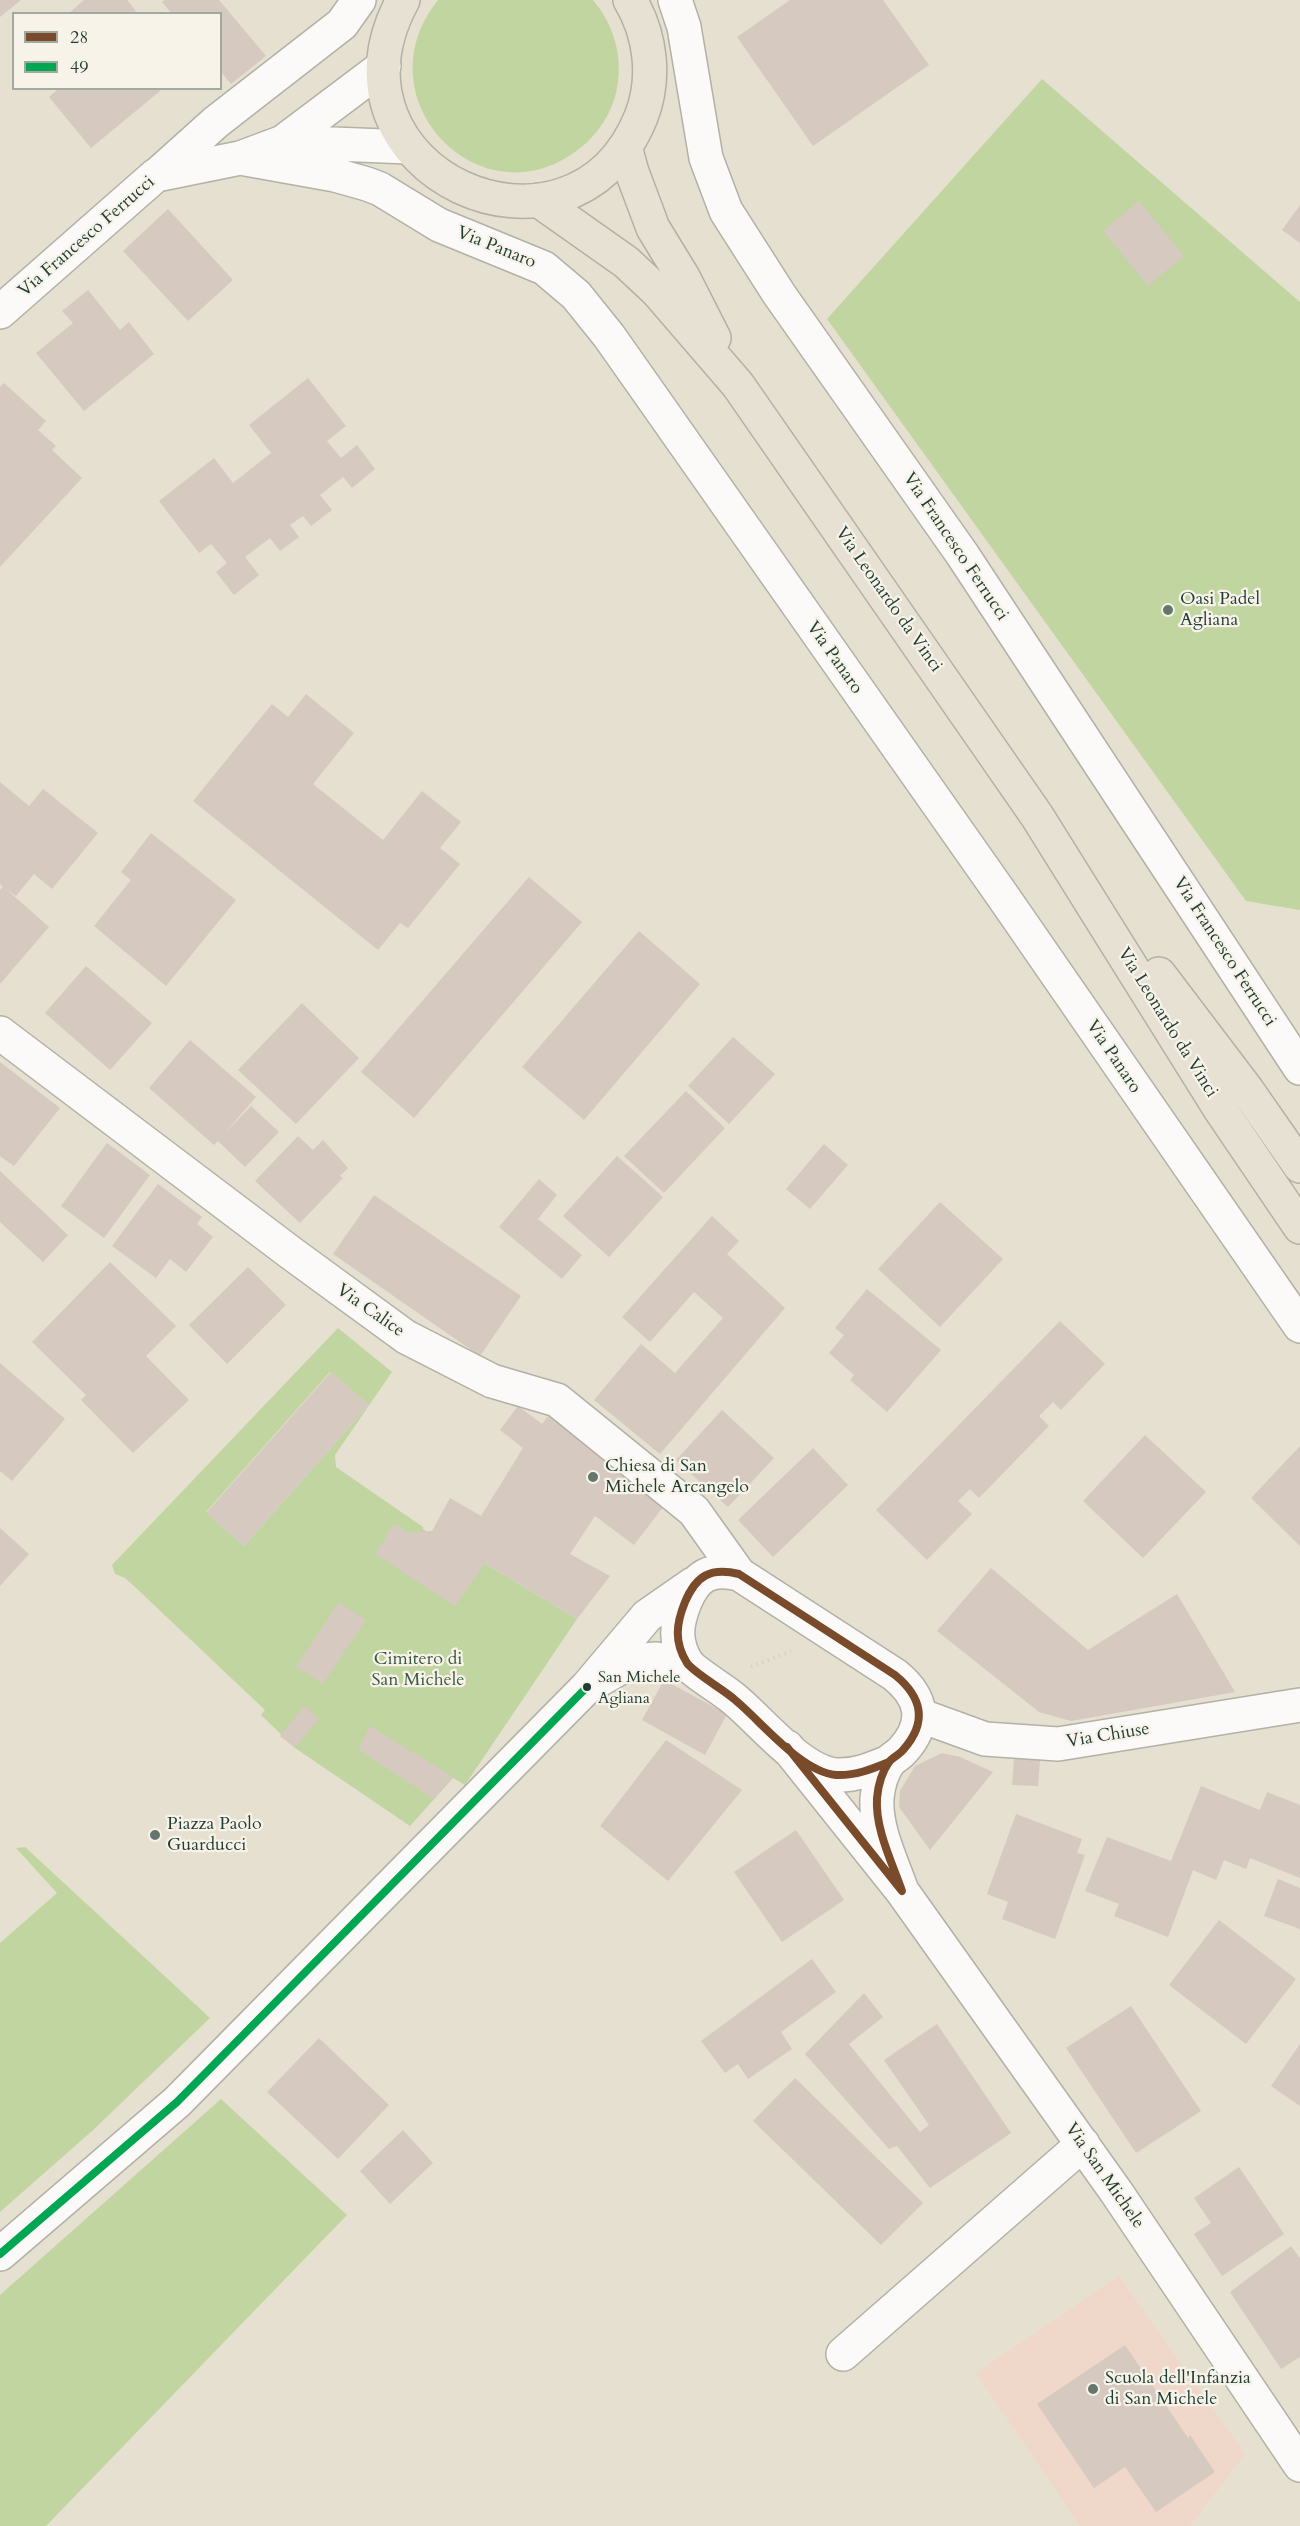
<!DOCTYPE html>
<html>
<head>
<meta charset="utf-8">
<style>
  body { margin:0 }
  #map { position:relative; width:1300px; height:2526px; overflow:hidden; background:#e6e0d0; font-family:Cardo,serif }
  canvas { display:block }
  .legend { position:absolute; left:12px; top:12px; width:210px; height:78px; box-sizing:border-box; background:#f7f3e8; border:2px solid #a1aaa0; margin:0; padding:8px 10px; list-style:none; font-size:18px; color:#1f3d34 }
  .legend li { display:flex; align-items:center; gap:12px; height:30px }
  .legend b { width:30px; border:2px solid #a1aaa0 }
</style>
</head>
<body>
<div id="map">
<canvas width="1300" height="2526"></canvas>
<ul class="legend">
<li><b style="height:8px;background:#7a4b2a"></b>28</li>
<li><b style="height:8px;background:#00a651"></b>49</li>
</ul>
</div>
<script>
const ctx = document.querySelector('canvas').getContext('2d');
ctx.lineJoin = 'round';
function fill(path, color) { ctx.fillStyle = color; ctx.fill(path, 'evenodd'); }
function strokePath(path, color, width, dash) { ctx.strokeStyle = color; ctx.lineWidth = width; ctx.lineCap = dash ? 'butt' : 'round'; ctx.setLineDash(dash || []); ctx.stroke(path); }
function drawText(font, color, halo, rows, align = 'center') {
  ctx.font = font + ' Cardo,serif'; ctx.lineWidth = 4.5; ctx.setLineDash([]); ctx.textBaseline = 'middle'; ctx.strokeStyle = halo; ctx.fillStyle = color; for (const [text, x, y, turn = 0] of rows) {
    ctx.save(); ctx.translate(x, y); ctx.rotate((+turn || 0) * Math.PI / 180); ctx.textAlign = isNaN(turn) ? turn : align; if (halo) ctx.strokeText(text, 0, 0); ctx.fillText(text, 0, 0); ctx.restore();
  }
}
fill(new Path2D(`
  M1119,2276l126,178 -55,72h-110l-104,-153z`), '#efd8ca');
fill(new Path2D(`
  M438,0h155c22,26 31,60 23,93 -6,24 -21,45 -41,59 -97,70 -215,-55 -137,-152z
  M1042,79l258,223v608l-54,-9 -419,-582z
  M338,1328l54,44 -57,83 1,12 87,60v2l4,3 5,-1 145,88 -112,166 -12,-7 -43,48 -115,-78 -34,-33 4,-5 -131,-124 -9,-8 -10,-4 -3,-9zM330,1372l39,33 -125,141 -38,-34z
  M25,1847l185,171 -118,113 -92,81v-269l57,-50 -41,-45z
  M221,2099l126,116 -301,311h-46v-231z`), '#c0d5a0');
fill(new Path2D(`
  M0,0h21l-21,17z
  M84,0h43l9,11 -4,3h-64z
  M165,0h54l47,56 -35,28 -11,-13v-57h-48l-10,-12z
  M790,0h93l46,65 -116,81 -76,-109z
  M59,88h98l3,3 -69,57 -42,-51z
  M1139,201l45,55 -36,30 -45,-55z
  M1300,205v38l-18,-13z
  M168,209l65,71 -45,41 -65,-70z
  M88,290l32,40 9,-8 25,32 -70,57 -48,-58 37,-30 -11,-12z
  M308,378l38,48 -19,15 14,17 16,-13 18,24 -23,19 -9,-11 -23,18 12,15 -21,16 -8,-10 -13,9 9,12 -19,14 -10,-13 -25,19 14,18 -25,20 -18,-23 11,-9 -16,-19 -12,9 -40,-52 55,-43 19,25 38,-30 -22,-28z
  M4,383l42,38 -8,9 18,16 -4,4 30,28 -82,89v-180z
  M306,694l48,39 -41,51 70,56 39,-49 39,31 -21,26 20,16 -52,64 -8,-5 -22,27 -185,-149 79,-97 16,13z
  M0,782l29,24 14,-17 55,44 -46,56 -18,-15 -18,22 -10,-7 43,38 -49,57v-94l3,-3 -3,-3z
  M151,833l85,67 -70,86 -72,-60 37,-46 -10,-8z
  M529,877l53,45 -168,196 -53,-46z
  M639,931l61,53 -116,136 -62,-53z
  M86,966l66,57 -42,47 -65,-57z
  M302,1003l57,55 -63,66 -58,-54z
  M733,1037l42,37 -46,50 -41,-38z
  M190,1040l66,57 -32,37 27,-28 28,26 -34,35 -27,-26 -4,4 -65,-57z
  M0,1062l60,46 -46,58 -14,-10z
  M686,1091l39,37 -61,65 -40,-37z
  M298,1136l15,14 10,-10 25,28 -8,8 3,2 -43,45 -45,-42z
  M107,1143l43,32 -46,63 -43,-32z
  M824,1144l24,21 -38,44 -24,-20z
  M617,1156l46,41 -54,60 -46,-41z
  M0,1171l68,64 -25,27 -43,-40z
  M539,1179l18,16 -19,24 44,36 -20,24 -63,-52z
  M158,1184l44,33 -5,7 16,13 -27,35 -16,-13 -14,19 -44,-32z
  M374,1195l147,101 -41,60 -147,-102z
  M940,1202l63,57 -63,68 -62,-58z
  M712,1216l27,25 -12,13 58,54 -125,146 -66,-54 47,-56 34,29 48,-55 -29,-26 -44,50 -28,-25z
  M110,1262l66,64 -30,30 43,44 -56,53 -52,-53 5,-5 -54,-53z
  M248,1267l38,38 -59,59 -38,-39z
  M867,1289l74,61 -54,62 -37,-32 4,-5 -25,-22 15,-18 -9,-7z
  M1060,1321l45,43 -44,46 -8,-8 -14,14 10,10 -70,72 -9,-9 -12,12 14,13 -45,46 -51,-50z
  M0,1363l65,56 -53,62 -12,-10z
  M331,1372l38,33 -125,141 -38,-33z
  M518,1406l24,18 11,-14 117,88 -36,47 -39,-29 -25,38 40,22 -33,43 -92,-56 -30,43 -80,-52 19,-30 16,9 22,-2 18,-33 31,18 42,-68 -23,-18z
  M722,1410l52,48 -46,49 -52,-47z
  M1145,1435l61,57 -63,66 -60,-57z
  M1300,1446v100l-49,-48z
  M813,1448l35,37 -75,72 -35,-37z
  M0,1528l29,26 -29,32z
  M991,1568l97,82 89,-56 58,98 -164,29 -32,-9 -102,-81z
  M339,1602l27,18 -43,64 -27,-17z
  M664,1680l63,34 -22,41 -63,-35z
  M304,1706l15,12 -24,30 -15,-12z
  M370,1726l83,51 -19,22 -76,-50z
  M666,1740l76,50 -74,91 -68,-55z
  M942,1753l18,4 33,15 -63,78 -31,-43 1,-16 15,-25z
  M1014,1758l26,2 -2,26 -26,-1z
  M1201,1786l59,24 7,-18 33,13v73l-50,-20 -4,11 -22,-9 -8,20 -23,-10 -25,67 -54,-21 5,-12 -34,-13 22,-54 64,24z
  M1016,1814l66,25 -5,14 8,2 -30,84 -53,-20 6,-17 -21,-8z
  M796,1830l48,70 -62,42 -48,-70z
  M1278,1879l22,9v41l-36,-13z
  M1219,1920l77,59 -50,65 -77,-59z
  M812,1959l24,33 -55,40 11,17 -44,30 -10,-15 -13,9 -24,-32z
  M864,1993l19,24 -34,27 71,88 9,-7 -45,-65 53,-36 74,109 -81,55 -33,-42 -8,3 -84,-95z
  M1131,2006l70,105 -65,42 -70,-105z
  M319,2038l70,67 -51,54 -71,-67z
  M1300,2044v62l-29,-20z
  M795,2078l128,125 -42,42 -128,-124z
  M403,2130l30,33 -43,41 -30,-33z
  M1239,2167l45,67 -62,42 -28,-42 17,-11 -17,-25z
  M1291,2246l9,12v99l-19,12 -51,-77z
  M1125,2345l63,93 2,-3 25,37 -59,40 -31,-45 -31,21 -57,-84z`), '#d5c9c0');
const minor = new Path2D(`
  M675,0l9,27 22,131 20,53 53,83 183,260 338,514
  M283,142l126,5
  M240,158l95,17 32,9 13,5 59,36 105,43 32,27 33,41 393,559 298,431
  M157,175l59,-53 126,-98 17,-24
  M0,312l156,-137 84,-17 43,-16 101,-76
  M0,1033l291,220 115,84 86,44 65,19 137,111 45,63
  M689,1665l-33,-6 -24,2 -45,26 60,-71 46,-32
  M919,1715l66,24 73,5 242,-39
  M787,1747l115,144c-10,-29 -27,-62 -25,-93 1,-11 5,-26 12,-36 3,-4 10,-7 14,-12 25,-28 19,-53 -8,-75l-156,-101c-29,-7 -43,2 -54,28 -9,22 -11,40 2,61 6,9 37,27 47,36 27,22 67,73 102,76 19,1 36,-6 53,-13
  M902,1891l215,302 183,272
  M0,2254l177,-152 410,-415
  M843,2354l240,-210`);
const primary = new Path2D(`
  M403,0c-93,171 168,289 238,117 15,-38 10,-82 -11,-117
  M625,147l7,25 21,56 30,49 31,61
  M538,200l88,62 31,29 81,94 299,431 183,293 80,118
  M1159,974l88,116 53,76`);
strokePath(minor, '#b2b1a6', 36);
strokePath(primary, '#b2b1a6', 36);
strokePath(new Path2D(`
  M751,1667l40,-16`), '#d2d2ce', 4, [1.5, 4.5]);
strokePath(minor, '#fbfaf8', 33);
strokePath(primary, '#e7e1d4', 33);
strokePath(new Path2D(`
  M787,1747l115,144c-10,-29 -27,-62 -25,-93 1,-11 5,-26 12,-36 3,-4 10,-7 14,-12 25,-28 19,-53 -8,-75l-156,-101c-29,-7 -43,2 -54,28 -9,22 -11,40 2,61 6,9 37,27 47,36 27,22 67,73 102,76 19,1 36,-6 53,-13`), '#7a4b2a', 8);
strokePath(new Path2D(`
  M0,2254l177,-152 410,-415`), '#00a651', 8);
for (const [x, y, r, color] of [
  [1168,610,6,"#65766b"],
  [593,1477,6,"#65766b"],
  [587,1687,5,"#1f3d34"],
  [155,1835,6,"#65766b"],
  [1093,2389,6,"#65766b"]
]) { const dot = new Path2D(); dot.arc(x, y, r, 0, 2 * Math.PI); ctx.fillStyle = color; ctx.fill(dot); strokePath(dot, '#f7f3e8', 2); }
drawText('16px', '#1f3d34', '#f7f3e8', [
  ["San Michele",598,1678],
  ["Agliana",598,1699]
], 'left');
drawText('18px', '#1f3d34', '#f7f3e8', [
  ["Via Francesco Ferrucci",87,237,-41],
  ["Via Panaro",496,248,22],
  ["Via Francesco Ferrucci",955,547,56],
  ["Via Leonardo da Vinci",888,600,55],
  ["Via Panaro",834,658,55],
  ["Via Francesco Ferrucci",1224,952,57],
  ["Via Leonardo da Vinci",1167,1023,58],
  ["Via Panaro",1113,1057,56],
  ["Via Calice",370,1311,35],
  ["Via Chiuse",1108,1736,-9],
  ["Via San Michele",1104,2176,55]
]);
drawText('18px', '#1f3d34', '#f7f3e8', [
  ["Oasi Padel",1180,600],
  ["Agliana",1180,621],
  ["Chiesa di San",605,1467],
  ["Michele Arcangelo",605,1488],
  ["Piazza Paolo",167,1825],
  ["Guarducci",167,1846],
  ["Scuola dell'Infanzia",1105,2379],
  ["di San Michele",1105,2400]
], 'left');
drawText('18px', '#395a42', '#f7f3e8', [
  ["Cimitero di",418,1660],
  ["San Michele",418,1681]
]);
</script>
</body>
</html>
